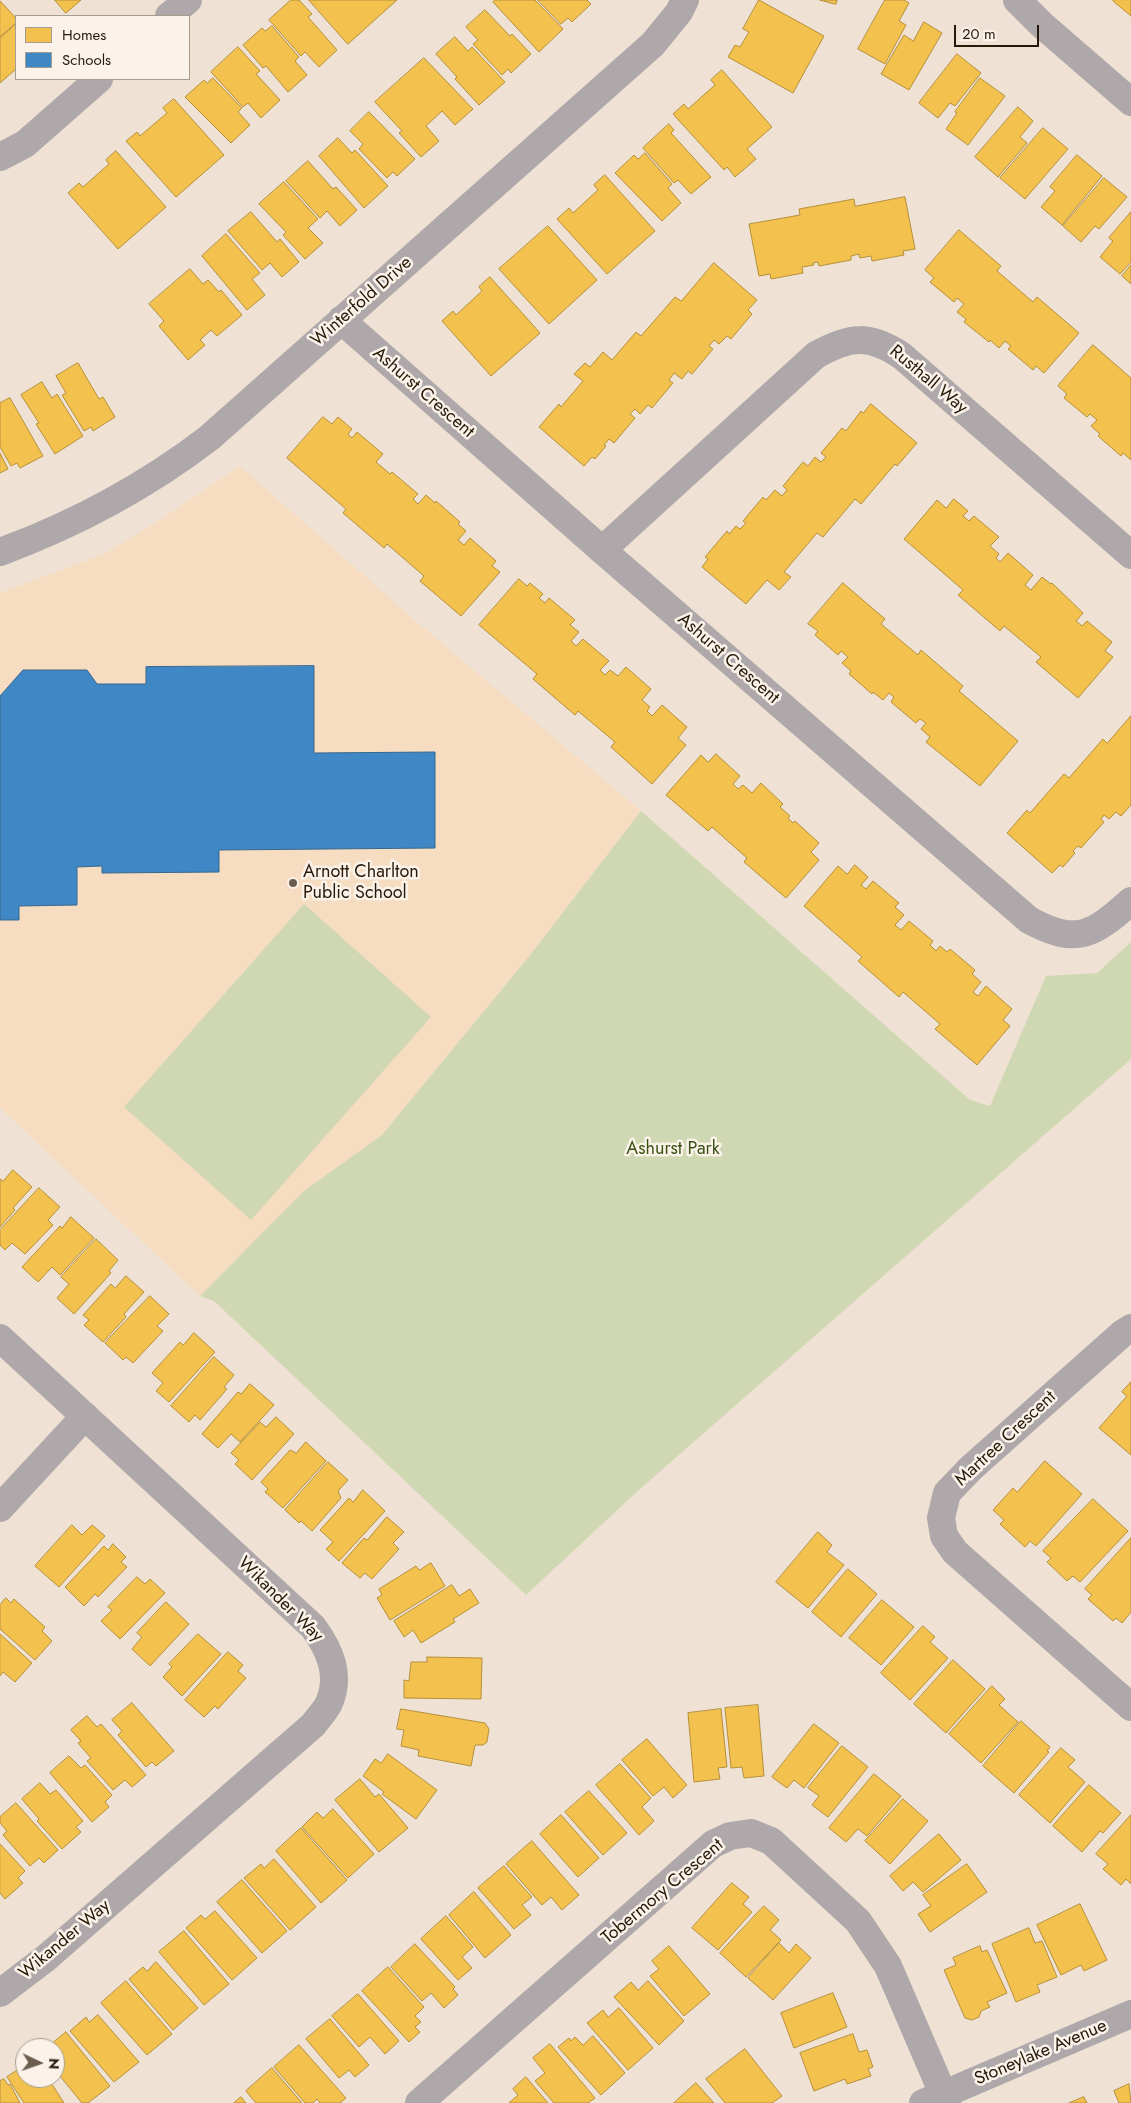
<!DOCTYPE html>
<html>
<head>
<meta charset="utf-8">
<style>
  body { margin:0 }
  #map { position:relative; width:1131px; height:2103px; overflow:hidden; background:#efe2d4; font-family:Jost,sans-serif }
  canvas { display:block }
  .legend { position:absolute; left:15px; top:15px; width:175px; height:65px; box-sizing:border-box; background:#fbf3ea; border:1px solid #a69c90; margin:0; padding:6px 9px; list-style:none; font-size:15px; color:#271908 }
  .legend li { display:flex; align-items:center; gap:10px; height:25px }
  .legend b { width:25px; border:1px solid #a69c90 }
  .north { position:absolute; left:15px; top:2038px; width:50px; height:50px; box-sizing:border-box; background:#fbf3ea; border:1px solid #a69c90; border-radius:50%; rotate:93deg; font-size:14px; font-weight:700; line-height:20px; text-align:center; color:#271908 }
  .north::after { content:''; display:block; margin:auto; width:18px; height:22px; background:#6d5f4f; clip-path:polygon(50% 0,100% 100%,50% 72%,0 100%) }
  .scale { position:absolute; left:954px; top:25px; width:85px; height:22px; box-sizing:border-box; border:2px solid #271908; border-top:0; padding-left:6px; font-size:15px; line-height:18px; white-space:nowrap; color:#271908; -webkit-text-stroke:4px #fbf3ea; paint-order:stroke }
</style>
</head>
<body>
<div id="map">
<canvas width="1131" height="2103"></canvas>
<ul class="legend">
<li><b style="height:14px;background:#f2c14e"></b>Homes</li>
<li><b style="height:14px;background:#3f88c5"></b>Schools</li>
</ul>
<div class="north">N</div>
<div class="scale">20 m</div>
</div>
<script>
const ctx = document.querySelector('canvas').getContext('2d');
ctx.lineJoin = 'round';
function fill(path, color) { ctx.fillStyle = color; ctx.fill(path, 'evenodd'); }
function strokePath(path, color, width, dash) { ctx.strokeStyle = color; ctx.lineWidth = width; ctx.lineCap = dash ? 'butt' : 'round'; ctx.setLineDash(dash || []); ctx.stroke(path); }
function drawText(font, color, halo, rows, align = 'center') {
  ctx.font = font + ' Jost,sans-serif'; ctx.lineWidth = 5; ctx.setLineDash([]); ctx.textBaseline = 'middle'; ctx.strokeStyle = halo; ctx.fillStyle = color; for (const [text, x, y, turn = 0] of rows) {
    ctx.save(); ctx.translate(x, y); ctx.rotate((+turn || 0) * Math.PI / 180); ctx.textAlign = isNaN(turn) ? turn : align; if (halo) ctx.strokeText(text, 0, 0); ctx.fillText(text, 0, 0); ctx.restore();
  }
}
fill(new Path2D(`
  M240,466l178,157 223,188 -110,143 -149,181 -78,56 -104,105 -200,-188v-515l104,-39 59,-36z`), '#f6dcc0');
fill(new Path2D(`
  M641,811l329,289 20,6 56,-130 51,-3 34,-31v117l-491,430 -114,106 -312,-294 -14,-5 104,-105 78,-56 149,-181z
  M304,904l127,113 -180,203 -127,-113z`), '#cfd8b2');
const homes = new Path2D(`
  M55,0h26l-15,13z
  M291,0h8l13,14 -4,3 29,33 -18,17 -14,-15 -4,4 -32,-36z
  M309,0h88l-49,44z
  M495,0h40l28,29 -24,23 -46,-50z
  M538,0h49l4,4 -19,18 -4,-4 -7,6z
  M759,0l65,36 -31,57 -65,-36 7,-12 5,2 9,-15 -6,-3z
  M820,0h17l-1,4z
  M885,0h19l5,3 -10,18 7,4 -21,39 -27,-15z
  M1131,0v16l-18,-15v-1z
  M0,1l16,17v5l-16,14z
  M485,10l25,26 2,-2 19,20 -20,19 -3,-4 -6,6 -29,-31 5,-4 -12,-13z
  M924,22l18,11 -33,57 -28,-16 23,-39 9,6z
  M16,24v45l-16,14v-45z
  M272,26l27,31 -4,4 12,14 -19,17 -22,-26 -3,2 -20,-23 19,-17 3,3z
  M455,37l13,14 4,-4 33,35 -26,23 -24,-26 2,-2 -21,-23z
  M238,47l22,24 -4,3 24,26 -19,18 -13,-15 -5,4 -32,-35z
  M957,54l24,19 -26,33 -5,-3 -12,15 -19,-15z
  M424,58l49,51 -18,16 -13,-14 -16,15 13,15 -18,16 -22,-24 3,-2 -27,-29z
  M722,70l50,57 -25,22 9,10 -21,18 -8,-10 -3,3 -51,-56 11,-10 4,5 27,-24 -4,-5z
  M213,78l29,30 -4,4 12,13 -19,18 -46,-46 19,-17 3,3z
  M980,78l25,18 -37,49 -22,-16 11,-16 -2,-1z
  M174,99l50,56 -48,42 -50,-56 11,-9 3,4 27,-23 -4,-5z
  M1018,107l15,14 -13,16 7,6 -29,34 -23,-20z
  M369,112l46,47 -18,17 -4,-4 -6,6 -28,-29 4,-5 -13,-13z
  M669,124l5,6 -3,3 40,44 -20,17 -13,-14 -4,3 -31,-35z
  M1043,128l25,21 -43,50 -25,-21z
  M338,138l14,15 3,-3 33,36 -24,22 -45,-52z
  M116,151l50,56 -48,42 -50,-56 11,-10 4,4 26,-23 -3,-4z
  M645,153l27,31 -4,4 13,15 -19,18 -47,-48 19,-18 4,4z
  M1077,155l25,21 -40,49 -21,-18 14,-16 -5,-4z
  M308,161l25,28 3,-2 21,23 -17,16 -13,-15 -7,7 -34,-37z
  M605,175l50,56 -48,43 -50,-55 12,-11 4,5 25,-23 -4,-5z
  M1104,178l23,19 -28,32 -4,-3 -14,16 -18,-16z
  M284,182l34,37 -10,9 15,15 -18,16 -22,-24 3,-3 -27,-28z
  M905,197l10,52 -12,2 1,4 -32,6 -1,-5 -11,2 -1,-4 -8,2v4l-32,6 -1,-4 -5,1 1,2 -12,2 1,6 -32,6 -1,-5 -11,2 -10,-52 51,-9 -1,-6 55,-10 1,7z
  M251,212l26,30 3,-3 19,23 -17,15 -12,-14 -8,7 -34,-39z
  M1131,212v50l-11,12 -20,-17 13,-16 -4,-3z
  M548,226l49,54 -48,44 -50,-55z
  M959,230l42,36 -4,5 36,31 4,-5 42,36 -35,40 -8,-7 -3,4 -25,-21 3,-3 -6,-5 -6,7 -9,-8 -1,2 -25,-20 2,-3 -9,-7 7,-8 -7,-6 -3,4 -24,-20 4,-4 -9,-8z
  M226,234l34,39 -8,6 13,16 -18,15 -45,-54z
  M714,263l43,37 -9,10 4,4 -21,25 -4,-3 -8,8 -5,-4 -5,6 4,3 -21,25 -4,-3 -6,8 -8,-6 -5,7 4,3 -21,25 -4,-3 -8,9 -5,-5 -5,5 5,4 -21,25 -5,-4 -5,6 2,1 -11,13 -3,-2 -8,9 -45,-39 20,-23 2,3 22,-26 -9,-7 11,-11 5,4 13,-15 9,8 24,-28 5,4 34,-39 6,4z
  M1131,265v19l-9,-8z
  M190,269l13,15 5,-4 11,12 2,-2 21,25 -25,21 -6,-6 -11,10 5,5 -17,15 -29,-34 5,-5 -15,-17z
  M490,277l50,56 -49,43 -49,-55 11,-10 3,4 26,-24 -3,-4z
  M1093,345l38,33v82l-8,-7 -2,3 -23,-20 2,-2 -9,-8 6,-6 -7,-6 -3,3 -23,-19 3,-4 -9,-8z
  M78,363l21,36 4,-2 12,20 -22,14 -2,-4 -7,4 -22,-36 4,-2 -10,-17z
  M42,382l10,16 5,-4 26,42 -28,18 -19,-30 3,-1 -18,-28z
  M10,398l33,58 -23,12 -3,-5 -6,3 -11,-19v-44z
  M871,404l46,39 -20,23 -2,-2 -34,40 -6,-5 -32,38 -6,-4 -33,39 7,5 -12,13 -12,-10 -21,24 -44,-37 6,-8 -3,-2 22,-26 2,3 7,-8 4,3 6,-6 -3,-2 20,-24 3,3 9,-10 7,6 5,-6 -4,-4 20,-24 5,4 7,-9 6,5 5,-5 -5,-4 21,-25 4,3 15,-20 2,2z
  M323,417l9,7 6,-7 14,12 -4,5 4,4 5,-6 26,22 -7,8 14,12 2,-2 26,22 -5,5 5,5 8,-9 9,8 1,-2 24,21 -2,2 8,7 -8,9 6,5 6,-7 26,23 -4,5 8,6 -39,44 -41,-35 4,-5 -37,-32 -3,4 -41,-35 3,-4 -59,-51z
  M0,453l8,16 -8,4z
  M954,499l14,12 -5,5 6,5 5,-5 25,21 -9,9 9,8 -3,4 4,4 8,-9 25,22 -8,10 6,5 11,-13 9,7 1,-1 31,30 -7,8 6,5 5,-5 25,21 -7,9 8,6 -35,41 -42,-36 5,-5 -37,-31 -4,5 -42,-36 5,-5 -59,-51 33,-39 9,8z
  M519,579l8,7 3,-3 13,11 -4,4 6,5 4,-5 26,22 -5,5 9,7 -8,9 5,5 7,-7 26,22 -9,9 5,5 5,-5 8,6 8,-9 25,22 -9,11 8,7 -3,4 5,5 10,-11 25,22 -9,11 8,7 -34,39 -41,-37 4,-5 -37,-31 -3,4 -42,-36 4,-5 -58,-49z
  M843,583l42,36 -4,5 37,31 3,-5 42,36 -4,5 59,50 -38,45 -54,-44 4,-5 -9,-8 5,-6 -6,-4 -4,4 -25,-21 3,-5 -5,-4 -6,7 -10,-8 -1,2 -23,-20 2,-3 -9,-8 6,-6 -7,-6 -3,4 -23,-20 3,-4 -10,-7z
  M1131,716v89l-10,11 -5,-4 -7,7 -5,-4 -3,4 3,3 -23,26 -3,-2 -5,5 2,2 -12,14 -3,-2 -8,8 -45,-40 20,-23 3,3 34,-39 5,4 34,-39 4,4z
  M716,754l24,22 -7,8 5,5 5,-4 9,8 9,-10 22,21 -3,3 10,9 -2,2 5,5 2,-2 24,22 -8,9 8,8 -33,38 -42,-36 3,-4 -35,-31 -4,4 -42,-36 35,-40 7,7z
  M855,865l13,12 -7,8 5,4 7,-8 26,22 -4,4 9,8 -9,10 6,5 8,-9 24,20 -3,4 6,6 4,-5 7,6 3,-3 25,21 -3,4 9,8 -8,10 5,4 8,-10 26,23 -9,11 7,6 -33,39 -42,-36 5,-5 -37,-32 -4,5 -41,-36 4,-4 -58,-51 34,-40 9,8z
  M13,1170l19,17 -19,21 2,2 -15,17v-48l3,2z
  M39,1188l21,19 -12,13 5,5 -28,29 -13,-11 -7,7 -5,-5v-15z
  M71,1217l23,21 -34,37 -8,-8 -14,15 -16,-15 38,-41 2,2z
  M96,1239l22,21 -9,11 2,2 -37,41 -17,-16 12,-14 -8,-7z
  M126,1276l18,16 -20,22 2,3 -23,25 -19,-17 5,-5 -6,-5 28,-31 4,4z
  M150,1296l19,18 -12,12 6,5 -30,32 -7,-6 -3,3 -18,-17z
  M194,1333l21,19 -46,50 -13,-11 7,-8 -11,-10 28,-31 3,3z
  M214,1357l20,18 -10,12 3,2 -27,31 -5,-5 -6,7 -18,-16z
  M1131,1382v73l-32,-27 28,-32 -5,-4z
  M250,1384l24,21 -34,37 -9,-8 -13,14 -16,-14 36,-42 3,2z
  M276,1417l18,17 -42,46 -17,-16 4,-4 -8,-7 29,-31 6,5z
  M306,1442l20,19 -43,47 -18,-16 3,-3 -7,-7 29,-32 6,3z
  M1045,1461l37,33 -46,52 -6,-5 -5,6 -25,-23 4,-4 -11,-10 20,-22 4,4z
  M328,1462l20,18 -10,11 3,7 -29,33 -11,-10 -2,2 -14,-13z
  M363,1490l22,21 -46,50 -13,-12 7,-7 -13,-12 29,-32 4,4z
  M1093,1499l35,32 -48,51 -7,-6 -6,5 -20,-19 4,-4 -8,-7z
  M387,1517l17,15 -11,11 6,6 -27,30 -7,-6 -5,5 -18,-15 22,-25 3,2z
  M72,1525l10,10 10,-10 13,11 -46,51 -24,-21z
  M818,1532l14,13 -5,7 17,13 -36,43 -32,-26z
  M1131,1538v74l-9,11 -6,-5 -3,3 -25,-22 4,-4 -7,-6z
  M113,1544l13,13 -5,5 6,5 -29,30 -3,-3 -11,12 -19,-19 39,-41 4,4z
  M431,1563l14,23 -55,34 -13,-22 5,-3 -3,-6 37,-23 3,4z
  M848,1569l29,25 -36,43 -29,-25z
  M137,1577l8,7 5,-5 15,14 -45,46 -19,-18 11,-11 -4,-3z
  M452,1585l7,11 11,-7 9,14 -26,16 2,3 -34,21 -8,-13 -9,7 -10,-16z
  M6,1598l5,5 3,-4 31,28 -3,4 10,10 -17,19 -35,-31v-24z
  M882,1600l32,27 -33,38 -32,-27z
  M166,1602l23,22 -39,42 -18,-17 10,-12 -5,-4z
  M923,1626l12,11 -5,5 18,16 -38,42 -29,-27z
  M0,1634l32,29 -17,19 -12,-10 -3,4z
  M198,1634l23,20 -39,42 -19,-19 9,-10 -3,-3z
  M228,1652l15,13 -5,6 8,7 -28,31 -3,-3 -11,11 -19,-17z
  M427,1657l55,1 -1,41 -77,-1v-18l5,1 2,-19h16z
  M953,1660l32,29 -39,44 -32,-29z
  M992,1686l13,13 -6,6 19,17 -37,41 -32,-29z
  M132,1703l42,48 -18,15 -4,-4 -6,5 -28,-32 4,-4 -10,-11z
  M758,1705l6,71 -20,2 -2,-11 -11,1 -6,-60z
  M401,1709l84,14 4,6 -2,13 -4,3h-8l-4,21 -53,-10 1,-6 -18,-4 3,-16 -7,-1z
  M721,1709l6,58 -9,1 2,11 -26,3 -6,-69z
  M87,1716l10,11 4,-3 45,51 -14,12 -7,-7 -12,10 -26,-29 4,-3 -13,-15 3,-2 -10,-11z
  M1021,1721l29,26 -3,4 2,1 -35,41 -31,-27z
  M814,1724l25,19 -35,45 -10,-8 -7,8 -15,-11z
  M647,1739l40,46 -14,13 -9,-11 -11,9 -31,-36z
  M842,1746l26,21 -40,50 -16,-12 7,-9 -11,-8z
  M1061,1748l14,12 -7,7 17,15 -35,41 -31,-28z
  M388,1754l49,36 -21,29 -34,-25 2,-2 -21,-16 12,-17 6,4z
  M69,1756l12,12 4,-3 27,30 -7,7 4,5 -17,15 -42,-49z
  M620,1764l31,34 -9,9 12,14 -15,14 -43,-50z
  M874,1774l27,22 -34,40 -9,-7 -12,13 -17,-14z
  M360,1779l15,18 4,-3 29,34 -29,24 -44,-52z
  M40,1783l10,11 6,-4 27,31 -7,6 5,5 -19,17 -25,-28 2,-2 -17,-20z
  M1089,1785l32,28 -18,20 -3,-2 -18,21 -29,-26z
  M589,1791l38,42 -24,22 -38,-43z
  M903,1799l25,22 -38,43 -25,-23z
  M16,1803l42,47 -14,13 -5,-5 -9,8 -27,-31 4,-4 -7,-8v-6z
  M333,1809l41,45 -26,24 -46,-51 15,-15 6,6z
  M561,1815l38,43 -21,19 -38,-43z
  M1131,1815v69l-5,-5 -5,6 -18,-16 5,-5 -12,-10z
  M301,1828l46,52 -26,23 -45,-52z
  M939,1834l22,26 -38,32 -10,-10 -10,9 -13,-15z
  M532,1841l47,54 -17,15 -11,-13 -9,8 -36,-41z
  M0,1844l25,27 -7,7 5,5 -18,16 -5,-6z
  M274,1859l42,48 -26,23 -46,-52 17,-14 3,4z
  M967,1864l20,28 -57,40 -12,-18 13,-8 -8,-11z
  M504,1866l28,31 -10,8 9,10 -17,14 -36,-41z
  M242,1880l45,51 -25,22 -45,-51z
  M732,1883l17,14 -6,7 9,8 -34,38 -26,-22z
  M474,1892l37,43 -26,23 -36,-43z
  M1080,1904l27,56 -23,11 -3,-6 -20,10 -24,-50z
  M764,1906l15,14 -9,10 11,10 -35,37 -26,-24z
  M215,1911l42,47 -25,22 -46,-52 15,-13 4,4z
  M446,1916l27,31 -11,10 10,11 -14,12 -37,-41z
  M1029,1928l6,15 7,-2 15,36 -20,8 3,7 -24,10 -24,-58z
  M184,1931l45,53 -25,21 -45,-53z
  M779,1943l10,10 7,-9 15,14 -38,42 -25,-22z
  M415,1944l40,43 -2,2 5,6 -14,13 -13,-15 -9,8 -31,-34z
  M669,1946l41,48 -26,22 -34,-40 9,-7 -7,-8z
  M980,1946l2,6 5,-2 20,43 -20,9 3,5 -9,4 -2,6 -7,3 -7,-2 -21,-48 12,-5 -3,-7z
  M156,1962l42,46 -25,22 -44,-51 14,-12 4,4z
  M388,1967l36,40 -9,9 6,6 -6,5 5,5 -11,10 -47,-51z
  M126,1981l46,53 -25,21 -46,-52z
  M648,1981l36,40 -25,24 -45,-48 17,-15 7,8z
  M833,1993l14,34 -53,21 -13,-35z
  M358,1994l41,47 -14,13 -15,-17 -11,10 -27,-31z
  M619,2008l34,40 -25,22 -41,-47 16,-13 5,7z
  M98,2015l41,47 -25,20 -44,-51 16,-14 3,5z
  M330,2019l39,46 -14,12 -6,-7 -10,8 -33,-39z
  M66,2032l44,54 -22,17h-6l-27,-33v-22h-8z
  M853,2034l6,18 8,-2 6,17 -5,2 3,7 -24,8 -2,-5 -31,12 -14,-38z
  M593,2036l32,37 -24,22 -43,-48 11,-9 2,3 4,-4 8,8z
  M550,2044l45,54 -7,5h-34l-19,-22 10,-8 -12,-15z
  M299,2045l47,53 -6,5h-20l-3,-4 -4,4h-8l-31,-36z
  M745,2049l37,47 -10,7h-47l-19,-24z
  M24,2066l1,12h23l16,25h-40l-17,-26z
  M272,2068l30,35h-46l-10,-12z
  M526,2077l22,26h-39l9,-8 -5,-6z
  M4,2079l4,6 2,-1 10,19h-20v-22z
  M696,2083l18,20h-40z
  M1129,2084l2,19h-12l-5,-12z
  M241,2097l5,6h-12z
  M1084,2097l3,6h-18z`);
fill(homes, '#f2c14e');
strokePath(homes, '#b58f39', 1);
const schools = new Path2D(`
  M314,666v87l121,-1v96l-216,2v22l-117,1v-7l-25,1v38l-58,1v14h-19v-224l23,-26h64l10,14h49v-17z`);
fill(schools, '#3f88c5');
strokePath(schools, '#38678c', 1);
strokePath(new Path2D(`
  M1017,0l24,24 90,78
  M169,16l19,-16
  M0,157l25,-13 74,-65
  M341,320l261,230 427,370c48,26 64,15 102,-19
  M602,550l214,-195c34,-19 53,-21 86,1l229,199
  M0,552c76,-28 145,-65 209,-114l444,-394 26,-32 6,-12
  M1131,1328l-8,5 -152,135 -24,25 -6,25 3,18 11,16 176,155
  M0,1338l313,289c17,23 28,48 16,76 -3,7 -11,15 -16,22l-267,233 -46,35
  M0,1508l85,-92
  M419,2103l294,-259 17,-8 21,-3 20,8 87,80 30,45 59,137
  M923,2103l208,-89`), '#aea8aa', 28);
for (const [x, y, r, color] of [
  [293,883,5,"#6d5f4f"]
]) { const dot = new Path2D(); dot.arc(x, y, r, 0, 2 * Math.PI); ctx.fillStyle = color; ctx.fill(dot); strokePath(dot, '#fbf3ea', 2); }
drawText('18px', '#271908', '#fbf3ea', [
  ["Winterfold Drive",362,302,-41],
  ["Rusthall Way",928,380,40],
  ["Ashurst Crescent",423,393,41],
  ["Ashurst Crescent",728,659,41],
  ["Martree Crescent",1006,1439,-43],
  ["Wikander Way",280,1600,45],
  ["Tobermory Crescent",663,1892,-40],
  ["Wikander Way",65,1940,-40],
  ["Stoneylake Avenue",1041,2053,-23]
]);
drawText('18px', '#271908', '#fbf3ea', [
  ["Arnott Charlton",303,873],
  ["Public School",303,894]
], 'left');
drawText('18px', '#385012', '#fbf3ea', [
  ["Ashurst Park",673,1150]
]);
</script>
</body>
</html>
